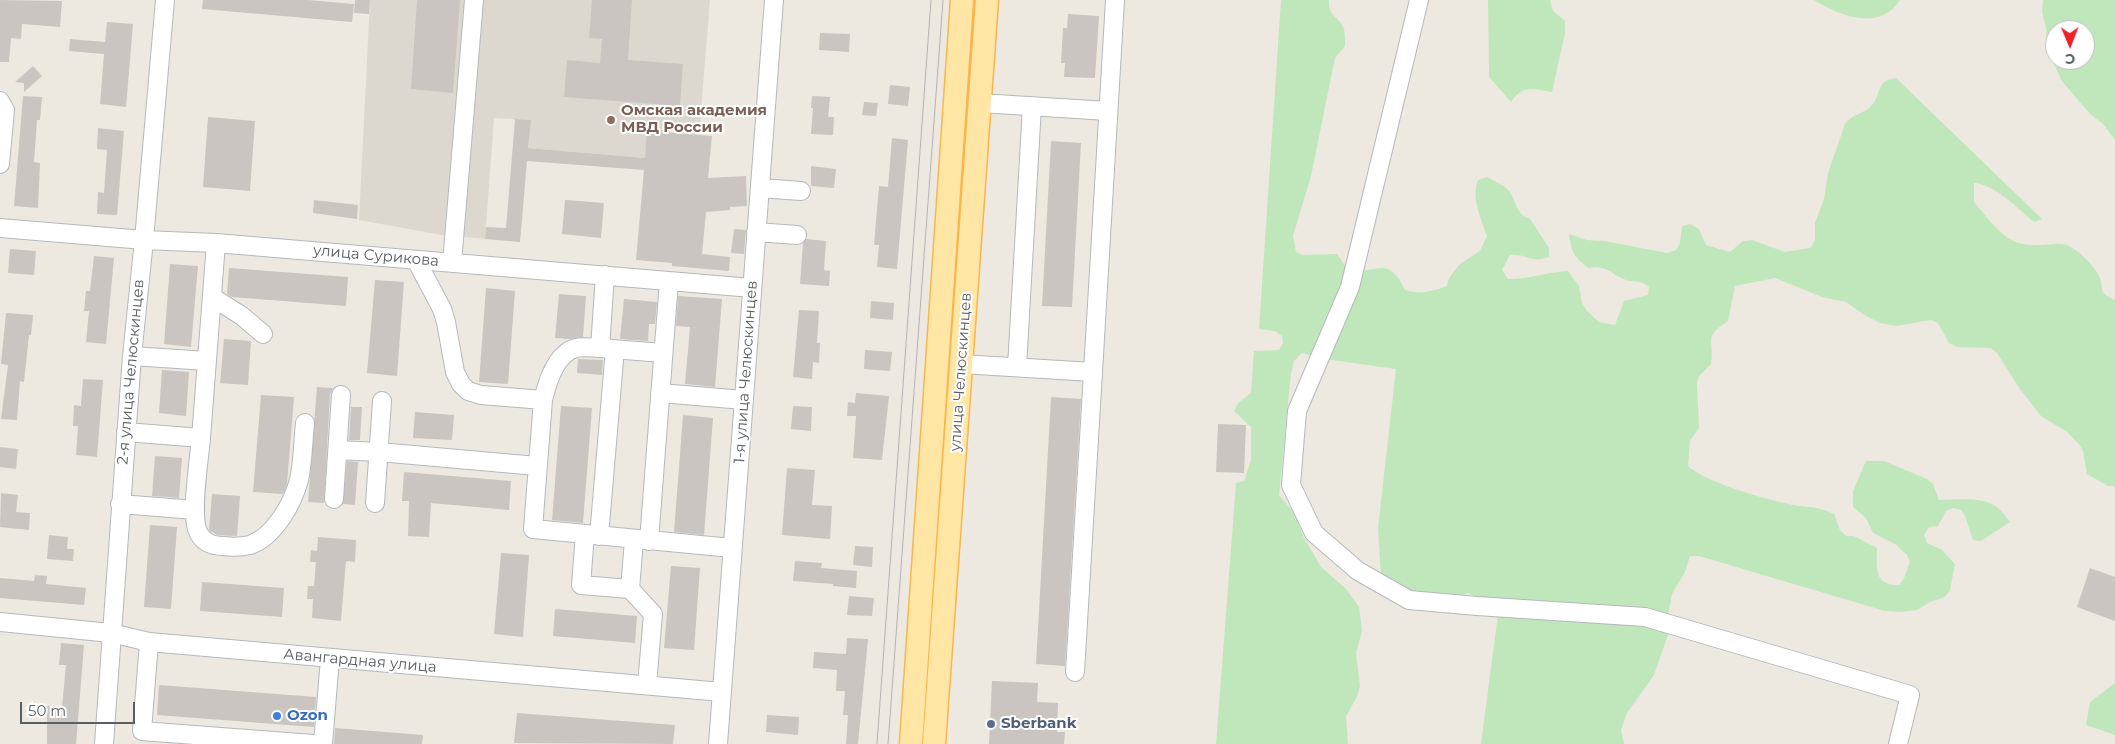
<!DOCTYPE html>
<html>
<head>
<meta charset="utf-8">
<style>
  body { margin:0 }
  #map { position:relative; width:2115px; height:744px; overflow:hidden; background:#ede9e0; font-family:Montserrat,sans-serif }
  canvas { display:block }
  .north { position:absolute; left:2045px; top:20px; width:50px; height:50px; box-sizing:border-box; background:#fff; border:1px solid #bdbfc1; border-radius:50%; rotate:179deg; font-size:14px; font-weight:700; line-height:20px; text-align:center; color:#595e63 }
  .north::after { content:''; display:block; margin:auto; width:18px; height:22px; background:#f42027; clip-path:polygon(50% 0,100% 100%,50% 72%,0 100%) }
  .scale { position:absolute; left:20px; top:702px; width:115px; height:22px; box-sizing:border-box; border:2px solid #595e63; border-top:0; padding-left:6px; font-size:15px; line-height:18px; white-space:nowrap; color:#595e63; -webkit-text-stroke:4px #fff; paint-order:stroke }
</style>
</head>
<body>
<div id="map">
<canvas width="2115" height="744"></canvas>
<div class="north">С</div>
<div class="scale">50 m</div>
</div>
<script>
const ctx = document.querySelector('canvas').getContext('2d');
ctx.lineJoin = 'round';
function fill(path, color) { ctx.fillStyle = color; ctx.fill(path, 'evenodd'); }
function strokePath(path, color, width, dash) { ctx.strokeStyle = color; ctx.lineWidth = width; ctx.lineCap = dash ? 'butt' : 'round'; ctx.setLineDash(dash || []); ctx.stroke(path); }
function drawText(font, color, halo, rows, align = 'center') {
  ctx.font = font + ' Montserrat,sans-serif'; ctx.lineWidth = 4; ctx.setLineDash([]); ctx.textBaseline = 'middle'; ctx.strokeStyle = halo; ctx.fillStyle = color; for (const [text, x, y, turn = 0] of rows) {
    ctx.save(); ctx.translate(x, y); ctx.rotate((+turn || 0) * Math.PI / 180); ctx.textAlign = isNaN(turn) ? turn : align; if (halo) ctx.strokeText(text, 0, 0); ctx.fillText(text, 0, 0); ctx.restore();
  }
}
fill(new Path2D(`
  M370,0h340l-11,135 -51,-6 -3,29 -117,-10 2,-28 -36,-2 -9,121 -43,-4 -83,-15z`), '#ddd8cf');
fill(new Path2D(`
  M1281,0h48c-1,17 11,17 15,29 1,5 1,11 1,17l-10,12 -24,118 -18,60 3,16 7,3 34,-1 11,16c28,6 39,-18 57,20 15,5 28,1 42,-4l2,-8 11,-14 20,-13 7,-15c-6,-18 -16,-37 -9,-56l9,-3 17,9 7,7 6,15 5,7 8,4 19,29v9c-19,7 -22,-4 -39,-2l-8,15 6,9c21,0 39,-7 60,-8l11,15 3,17 5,8 12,11 16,3 9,-24 24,-6 1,-8c-10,-8 -12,-4 -23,-7 -15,-5 -18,-16 -37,-12 -15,-10 -18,-17 -20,-34l18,6 18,1 62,12 9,-3 4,-7 2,-17 8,-2 9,5 7,16 24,7 13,-11 9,-1 33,12 25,-4 5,-8v-17l9,-24 4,-26 17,-49c8,-11 19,-10 26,-18 11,-11 4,-26 25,-28l146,141 -8,3c-17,-14 -38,-37 -60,-39v19c21,24 32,46 67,43 10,0 21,-4 30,2 9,5 22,18 27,27 8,13 -3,18 17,26v186h-7l-21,-12 -4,-23 -4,-7 -12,-12 -26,-16 -21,-27 -23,-36 -6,-5 -34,-1 -8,-4 -11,-20 -7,-3 -35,6 -16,-3 -14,-7 -20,-14 -24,-5 -47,-19 -40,8 -7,35c-26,17 -13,17 -17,43l-12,12 -2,8 2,44 -9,13 -2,25c16,16 88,37 112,40 15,2 19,1 34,8l6,16 6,6h8l23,12c0,20 -4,37 22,37l5,-7 6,-16 -3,-7 -12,-11 -22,-11 -7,-15 -13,-11v-16l13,-30h18l43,18 6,5 6,16c18,0 43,-4 58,7 5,4 9,10 13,15l-29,19 -8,-1 -8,-24 -4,-6 -8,-2 -7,3 -8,15 -9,1 -5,8 3,8 15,7 13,14 -5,26 -5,7 -15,5 -13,8 -17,2 -15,-1 -186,-55h-9l-5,16 -13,22 -5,27 3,8 -16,46 -27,38 -6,17 3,14h-143l17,-130 -8,-13 -23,-8 -22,9c-18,-5 -23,-14 -43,-10l-21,-15 -3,-49 18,-159 -71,-10 -23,-6 -8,8 -3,12 -12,122 16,19 8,22 18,31 25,22 13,18 3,24 -6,22 4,33 -3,11 -11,19 2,28h-132l20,-261 8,-2 7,-21v-33l-17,-16 4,-8 13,-10 3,-42 25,-1 4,-7 -1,-7 -7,-5 -16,-2z
  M1488,0h62l3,11 12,10v12l-13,59c-19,-3 -29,-8 -41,10l-22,-25z
  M1814,0h86c-20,32 -60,16 -86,0z
  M2043,0h72v140l-12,-16 -13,-10 -29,-34 -14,-34 -1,-18 -4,-16zM2055,30h30v30h-30z
  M2115,683v52l-29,-10 4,-23z`), '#c0e7bb');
fill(new Path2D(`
  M0,0l62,1 -2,26 -38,-3 -1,15 -10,-1 -2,24h-9z
  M203,0h105l46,4 -2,18 -150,-13z
  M355,0h15l-1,14 -15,-1z
  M417,0h43l-7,93 -42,-4z
  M592,0h40l-4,60 55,4 -3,42 -116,-9 3,-37 33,3 2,-24 -13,-1z
  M1068,14l31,2 -4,62 -31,-1 1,-14h-4l2,-35h4z
  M107,22l26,2 -7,83 -26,-3 4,-50 -35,-3 1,-12 35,3z
  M820,33l30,1 -1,18 -30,-2z
  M33,66l9,10 -18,16v-9l-9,-1z
  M890,85l20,2 -2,19 -20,-2z
  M23,96l19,1 -2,23h-3l-3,42 6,1 -2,45 -24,-2z
  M812,96l18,1 -2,20h6l-1,18 -22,-1 2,-26h-2z
  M864,102l14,1 -2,13 -14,-1z
  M208,117l47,4 -5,70 -47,-4z
  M515,119l16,1 -3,28 117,10 2,-29 15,1v2l50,4 -4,42 38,-2 1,30 -17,1v3l-24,2 -4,42 28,3 -1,14 -57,-5v-3l-36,-3 8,-90 -117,-9 -7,81 -35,-3 1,-12 20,1z
  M98,128l26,3 -7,84 -20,-1 1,-22 6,1 3,-43 -10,-1z
  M892,138l16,2 -11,129 -20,-2 2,-22h-5l5,-59 9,1z
  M1051,141l30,2 -9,164 -30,-1z
  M811,166l25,3 -2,19 -23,-2z
  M314,200l44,5 -1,14 -44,-6z
  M565,200l39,3 -3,35 -39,-4z
  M734,229l12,1 -2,24 -13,-1z
  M806,239l20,2 -2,29 6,1 -1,15 -29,-2 3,-41z
  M10,249l26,2 -2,24 -26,-2z
  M94,256l20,2 -8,86 -20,-2 3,-31h-5l2,-20h4z
  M170,264l28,2 -7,81 -27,-3z
  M229,268l119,9 -2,29 -114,-9 -5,-3z
  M375,280l29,2 -7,94 -30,-3z
  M486,288l29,3 -7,93 -29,-2z
  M559,294l27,2 -3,41 -13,2 -15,-1z
  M678,296l44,3 -7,88 -30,-3 5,-57 -14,-1z
  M624,299l33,3 -2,22h-6l-1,17 -28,-2z
  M871,301l23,2 -1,17 -23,-2z
  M799,310l20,1 -2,32h3l-1,20 -6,-1 -1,17 -19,-2z
  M6,313l27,2 -2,20h-2l-5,47 -4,-1 -3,39 -16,-1 7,-54 -7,-1z
  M224,339l27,2 -3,44 -28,-2z
  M865,350l27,2 -2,19 -26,-2z
  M578,359l25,1 -1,15 -25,-2z
  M162,370l27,2 -3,44 -27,-3z
  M83,379l20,1 -6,77 -21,-2 2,-29h-5l1,-21 7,1z
  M317,387l16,1 -3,6 -6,109 -16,-1z
  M856,393l33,3 -7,64 -29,-2 3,-42h-9l1,-14 7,1z
  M261,395l33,2 -7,87 -4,10 -30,-2z
  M1051,397l30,2 -16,267 -29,-2z
  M561,406l31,2 -9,115 -31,-3z
  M793,406l19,1 -1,24 -20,-2z
  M351,407h11l-2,33h-11z
  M415,412l39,3 -2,25 -39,-2z
  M683,415l30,3 -9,117 -30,-3z
  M1218,424l28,1 -2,48 -28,-1z
  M0,447l18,2 -2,20 -16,-2z
  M155,456l27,2 -3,40 -27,-2z
  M347,461l11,1 -3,43 -12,-1z
  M787,468l28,2 -3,35 20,1 -2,33 -48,-4z
  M404,472l107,9 -2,29 -78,-7 -2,34 -21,-1 1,-35h-7z
  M1,493l17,2 -2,17 14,1 -1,17 -29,-3z
  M212,494l28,2 -3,40 -20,-1 -8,-5z
  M150,525l27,2 -6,82 -27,-2z
  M49,535l19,2 -1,12h7l-1,12 -26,-2z
  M318,537l38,3 -1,22 -9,-1 -5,60 -29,-3 1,-19h-6l1,-13h6l2,-24h-6l1,-12 6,1z
  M855,546l18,1 -1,20 -19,-2z
  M501,553l28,2 -6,82 -29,-3z
  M795,561l27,2 -1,5 36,3 -1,17 -23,-2v-2l-40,-3z
  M671,566l29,2 -6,82 -30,-2z
  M2090,568l25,9v44l-38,-14z
  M35,575l12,1 -1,8 40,4 -2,17 -84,-7v-20l34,3z
  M202,582l82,6 -2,29 -82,-6z
  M849,596l25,2 -2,18 -25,-1z
  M555,609l82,7 -2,27 -82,-7z
  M847,638l21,1 -10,105h-12l2,-29h-5l2,-24h-9l1,-21 -24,-2 1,-16 32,2z
  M61,643l23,2 -8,99h-29v-38l15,1 4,-42h-7z
  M992,681l46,2 -1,19 21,1 -1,29h8l-1,12h-75z
  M159,685l157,12 -2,30 -157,-12z
  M517,713l158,12 -2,19 -159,-1z
  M767,715l32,2 -1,18 -32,-3z
  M335,728l88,7 -1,9h-88z`), '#cac5c0');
const minor = new Path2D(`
  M1419,0l-69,287 -53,124 -6,74 23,48 44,38 51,29 68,6 168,11 265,78 -12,49
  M0,101l5,9 -5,54
  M980,103l128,8
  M760,188l41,3
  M0,228l144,12 72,3 536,45
  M756,232l41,3
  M416,260l26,49 4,13 9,50 6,12 7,7 13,4 62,5
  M452,263l22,-263
  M605,275l-5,73 63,5
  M212,297l30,19 21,18
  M600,348c-8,0 -17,-2 -24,0 -20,5 -29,35 -33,52l-10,129 199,19
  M132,356l75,5
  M961,364l132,8 -18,300
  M1017,367l15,-261
  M1093,372l22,-372
  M660,393l84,7
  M126,432l75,6 15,-195
  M201,438c-2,23 -10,72 -4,91 4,13 15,17 26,17 9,1 18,1 27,-1 24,-8 43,-42 49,-65 4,-18 4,-38 6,-57
  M338,450l41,2 158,14
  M334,499l7,-104
  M375,503l7,-102
  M120,504l75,6
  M585,534l-4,51 49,4 4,-49
  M599,536l16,-187
  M649,541l20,-260
  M630,589l23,25 -6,71
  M0,622l111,11 38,9 573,50
  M149,642l-7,89 171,13
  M104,744l28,-388 12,-116 21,-240
  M323,744l7,-86
  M718,744l56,-744`);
const major = new Path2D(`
  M911,744l51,-744
  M934,744l53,-744`);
strokePath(minor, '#b4b8bc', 20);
strokePath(major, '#fab64d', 25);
strokePath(minor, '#fff', 18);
strokePath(major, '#ffe6a4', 22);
strokePath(new Path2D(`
  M877,744l54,-744
  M888,744l55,-744`), '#b2b3b4', 1);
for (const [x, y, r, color] of [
  [611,120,5,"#8d6e63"],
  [277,716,5,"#3f7fe0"],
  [991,724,5,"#5c6f8a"]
]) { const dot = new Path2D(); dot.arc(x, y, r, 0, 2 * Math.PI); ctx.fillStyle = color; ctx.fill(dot); strokePath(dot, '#fff', 2); }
drawText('bold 15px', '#785e54', '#fff', [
  ["Омская академия",621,111],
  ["МВД России",621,128]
], 'left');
drawText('15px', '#595e63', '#fff', [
  ["улица Сурикова",376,256,5],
  ["2-я улица Челюскинцев",131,372,-85],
  ["1-я улица Челюскинцев",746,372,-86],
  ["улица Челюскинцев",961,372,-86],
  ["Авангардная улица",360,661,5]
]);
drawText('bold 15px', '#366cbe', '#fff', [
  ["Ozon",287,716]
], 'left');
drawText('bold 15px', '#4e5e75', '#fff', [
  ["Sberbank",1001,724]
], 'left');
</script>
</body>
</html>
